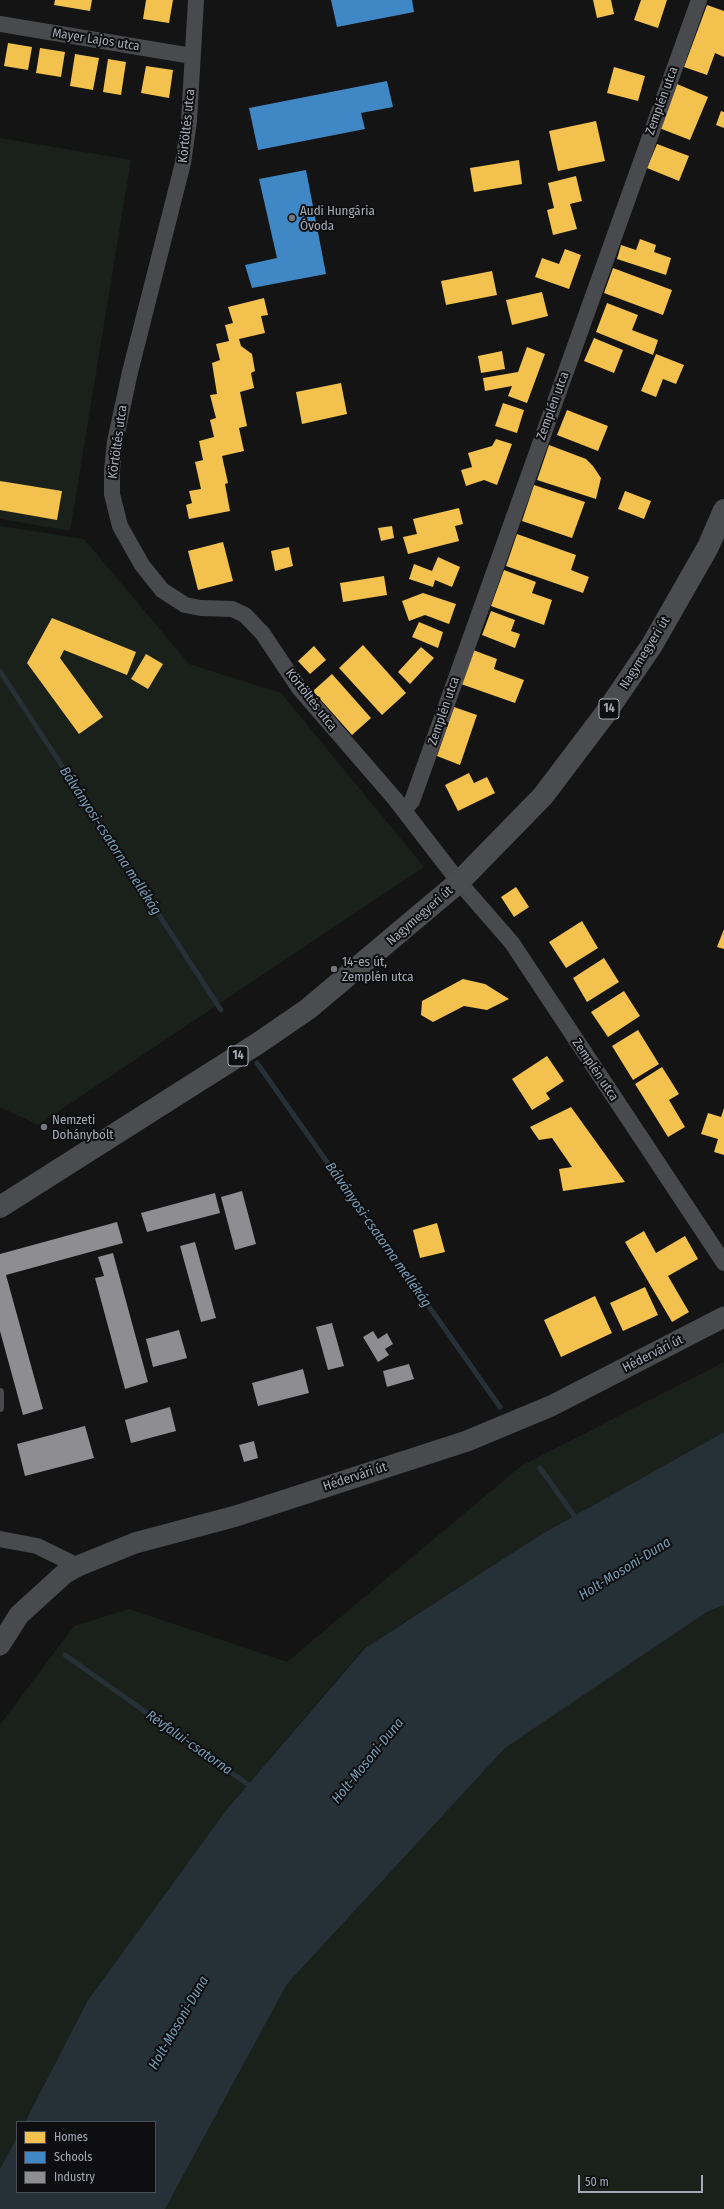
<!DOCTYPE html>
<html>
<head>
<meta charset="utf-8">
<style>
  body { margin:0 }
  #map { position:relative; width:724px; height:2209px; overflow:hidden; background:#141414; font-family:"Fira Sans Condensed",sans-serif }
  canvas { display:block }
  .legend { position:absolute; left:16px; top:2121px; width:140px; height:72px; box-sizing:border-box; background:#0e0e10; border:1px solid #4a4d53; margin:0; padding:5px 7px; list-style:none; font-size:12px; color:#a4abb7 }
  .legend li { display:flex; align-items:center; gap:8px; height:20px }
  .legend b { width:20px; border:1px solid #4a4d53 }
  .scale { position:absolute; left:578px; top:2175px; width:125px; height:18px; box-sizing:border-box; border:2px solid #a4abb7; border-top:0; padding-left:5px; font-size:12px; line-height:14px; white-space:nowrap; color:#a4abb7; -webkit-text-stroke:3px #0e0e10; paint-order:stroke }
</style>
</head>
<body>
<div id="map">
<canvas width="724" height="2209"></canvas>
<ul class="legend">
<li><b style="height:11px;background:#f2c14e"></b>Homes</li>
<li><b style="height:11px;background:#3f88c5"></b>Schools</li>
<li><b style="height:11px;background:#8d8d92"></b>Industry</li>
</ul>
<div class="scale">50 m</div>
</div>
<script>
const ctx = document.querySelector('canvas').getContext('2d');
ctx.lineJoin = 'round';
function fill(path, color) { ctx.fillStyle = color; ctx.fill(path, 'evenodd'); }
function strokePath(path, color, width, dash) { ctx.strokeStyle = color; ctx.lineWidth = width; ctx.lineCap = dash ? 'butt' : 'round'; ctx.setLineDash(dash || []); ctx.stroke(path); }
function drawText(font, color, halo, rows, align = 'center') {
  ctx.font = font + ' "Fira Sans Condensed",sans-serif'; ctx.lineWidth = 4; ctx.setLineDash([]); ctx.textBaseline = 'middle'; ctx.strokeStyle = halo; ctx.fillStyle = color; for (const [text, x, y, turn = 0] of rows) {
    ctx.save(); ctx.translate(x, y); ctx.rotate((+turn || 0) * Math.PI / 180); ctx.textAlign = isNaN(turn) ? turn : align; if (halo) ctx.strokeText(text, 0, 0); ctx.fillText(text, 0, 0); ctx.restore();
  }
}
fill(new Path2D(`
  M0,138l131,22 -61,371 -70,-12z
  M0,526l84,13 105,125 92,29 143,174 -386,258 -38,-18z
  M724,1362v70l-184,103 -176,113 -137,161 -139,191 -63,122h-8v15l-17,32v-444l74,-99 55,-17 158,53 234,-196z
  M724,1605v604h-559l122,-225 218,-236 202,-136z`), '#1a211b');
fill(new Path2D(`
  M724,1432v173l-17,7 -202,136 -218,236 -122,225h-165v-40l17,-32v55h138v-70h-130l63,-122 139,-191 138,-161 175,-113z`), '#263037');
fill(new Path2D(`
  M55,0h37l-2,11 -36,-6z
  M146,0h27l-4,23 -26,-4z
  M593,0h18l3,14 -17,4z
  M641,0h26l-9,28 -24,-8z
  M707,5l17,6v46l-9,-4 -8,22 -23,-8z
  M8,43l24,4 -4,23 -24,-4z
  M40,48l25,4 -4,25 -25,-4z
  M75,54l24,4 -6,32 -23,-4z
  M108,59l18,3 -5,33 -18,-3z
  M146,66l27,4 -4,28 -28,-5z
  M614,67l31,9 -7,25 -31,-8z
  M677,84l31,13 -18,43 -31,-12z
  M721,111l3,1v16l-8,-3z
  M596,121l9,40 -47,10 -9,-40z
  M657,144l32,12 -10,25 -32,-13z
  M519,160l3,24 -48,8 -4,-24z
  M576,176l6,25 -12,3 7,25 -24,6 -6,-25 7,-2 -6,-25z
  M640,239l16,6 -2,7 17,6 -5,17 -49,-16 4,-14 15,5z
  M565,249l16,6 -12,34 -34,-12 7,-19 17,6z
  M613,268l59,22 -9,25 -59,-22z
  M492,271l5,24 -51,10 -5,-24z
  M542,292l6,24 -36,9 -6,-25z
  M264,298l4,17 -7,1 4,17 -26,6 2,7 11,8 3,17 -4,2 3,15 -14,4 7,34 -8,2 5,23 -22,5 6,27 -3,1 5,27 -41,8 -3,-14 6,-2 -3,-12 12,-2 -6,-27 8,-2 -4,-19 15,-4 -4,-17 6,-2 -6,-23 7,-1 -5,-31 8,-3 -4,-16 13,-3 -4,-16 8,-2 -5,-16z
  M607,303l31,12 -6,15 26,10 -5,15 -57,-23z
  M594,338l29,12 -9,23 -30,-12z
  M527,347l18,7 -18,49 -19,-7 4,-10 -27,5 -2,-13 35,-6z
  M502,351l3,18 -24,4 -3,-17z
  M656,354l28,11 -8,19 -13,-5 -7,18 -15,-6z
  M341,383l6,31 -45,10 -6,-32z
  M503,403l21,7 -7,23 -22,-7z
  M567,410l41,16 -10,25 -41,-16z
  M496,439l16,5 -15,41 -13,-5 -18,6 -5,-16 11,-3 -4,-14 24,-7z
  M549,445l37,14 7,7 8,12 -5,21 -59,-19z
  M0,481l62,10 -5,29 -57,-10z
  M534,485l51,17 -13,36 -50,-17z
  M625,491l26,10 -7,18 -26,-10z
  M459,508l4,16 -8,2 4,15 -51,13 -5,-17 14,-3 -4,-15z
  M392,526l2,12 -13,3 -3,-13z
  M517,534l59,21 -5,15 18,7 -6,16 -77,-27z
  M223,542l10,39 -35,9 -10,-39z
  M289,547l4,19 -18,5 -4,-20z
  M438,557l22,10 -8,20 -17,-7 -2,7 -24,-8 5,-15 18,7z
  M504,570l32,12 -4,11 20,7 -8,25 -53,-19z
  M384,576l3,19 -44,7 -3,-19z
  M423,593l33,11 -7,20 -24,-9 -16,6 -7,-20z
  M491,611l24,9 -4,11 9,3 -5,14 -33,-13z
  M52,618l84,34 -9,23 -63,-25 -4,8 43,59 -24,17 -52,-71z
  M419,622l24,10 -5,16 -26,-11z
  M363,645l43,48 -24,22 -43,-47z
  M314,646l12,14 -16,14 -12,-13z
  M421,647l13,11 -24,26 -12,-12z
  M473,650l24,9 -3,10 30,11 -9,23 -54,-19z
  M146,654l17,10 -15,25 -17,-10z
  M332,674l39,44 -19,17 -39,-44z
  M454,707l23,8 -17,50 -23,-9z
  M469,773l5,10 13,-6 8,16 -37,18 -13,-26z
  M516,887l13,20 -15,10 -13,-20z
  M582,921l16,27 -32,20 -17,-26z
  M724,929v20l-7,-2z
  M604,958l15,24 -32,20 -14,-24z
  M463,979l22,5 24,15 -22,11 -23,-4 -31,16 -12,-7 1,-14z
  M624,991l16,25 -32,21 -17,-25z
  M638,1030l21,34 -26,16 -21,-34z
  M547,1056l17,25 -18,12 4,6 -18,11 -20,-31z
  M662,1067l17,27 -10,6 16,27 -17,10 -33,-53z
  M571,1107l23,32 31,43 -62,9 -4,-22 13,-2 -20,-29 -13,2 -9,-13z
  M724,1108v47l-10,-3 4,-13 -17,-5 7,-21 13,4z
  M437,1223l8,29 -25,6 -7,-28z
  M644,1231l12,22 29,-17 13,23 -30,17 21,36 -17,10 -47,-80z
  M645,1287l13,28 -35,16 -13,-28z
  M595,1296l17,37 -51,24 -17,-37z`), '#f2c14e');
fill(new Path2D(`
  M331,0h81l2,12 -77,15z
  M387,81l6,26 -32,6 4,16 -107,21 -9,-42z
  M306,170l20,104 -74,14 -7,-23 32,-7 -18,-79z`), '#3f88c5');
fill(new Path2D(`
  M242,1191l14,53 -21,6 -14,-53z
  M215,1193l5,20 -73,19 -6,-19z
  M117,1222l6,21 -117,32 37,134 -20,6 -23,-84v-77z
  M195,1242l21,76 -15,4 -21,-76z
  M113,1253l35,129 -23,7 -30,-111 9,-2 -6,-19z
  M332,1323l12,43 -16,4 -12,-43z
  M179,1330l8,28 -34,9 -7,-28z
  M373,1331l5,8 9,-6 6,11 -8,5 4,6 -11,7 -15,-25z
  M409,1364l5,15 -27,8 -4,-16z
  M303,1369l6,24 -51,13 -6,-23z
  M170,1407l6,24 -45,12 -6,-23z
  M85,1426l9,32 -69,18 -8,-32z
  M254,1441l4,17 -14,4 -5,-17z`), '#8d8d92');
strokePath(new Path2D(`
  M0,671l221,339
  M257,1063l243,344
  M540,1468l38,53
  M65,1655l188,133`), '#263037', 5);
strokePath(new Path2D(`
  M0,1392v16`), '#484a4d', 8);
strokePath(new Path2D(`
  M196,0l-7,121 -6,42 -53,209 -15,70 -3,28v24l8,32 22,39 20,25 23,15 16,3 31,1 13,6 18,19 36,54 96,111 64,83 53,61 212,320
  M0,24l192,32
  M404,810l8,-9 9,-25 278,-776
  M0,1539l37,7 41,20`), '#484a4d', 16);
strokePath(new Path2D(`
  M0,1645l19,-30 45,-41 14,-8 57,-23 101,-27 231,-75 84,-35 173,-89`), '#484a4d', 21);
strokePath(new Path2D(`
  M0,1207l260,-165 48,-33 151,-127 84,-86 62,-82 47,-69 56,-98 16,-37`), '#4b4c4f', 22);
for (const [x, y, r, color] of [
  [292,218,4,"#72767e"],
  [334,969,4,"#72767e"],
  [44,1127,4,"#72767e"]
]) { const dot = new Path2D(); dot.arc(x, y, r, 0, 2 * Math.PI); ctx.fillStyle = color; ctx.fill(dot); strokePath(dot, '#0e0e10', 1.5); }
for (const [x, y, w] of [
  [609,709,20],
  [238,1056,20]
]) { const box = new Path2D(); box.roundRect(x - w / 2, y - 10, w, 20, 3); ctx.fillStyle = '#0e0e10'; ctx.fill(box); strokePath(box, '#a4abb7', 1); }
drawText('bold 12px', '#a4abb7', null, [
  ["14",609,709],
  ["14",238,1056]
]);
drawText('13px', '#a4abb7', '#0e0e10', [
  ["Mayer Lajos utca",96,40,9],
  ["Zemplén utca",662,101,-70],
  ["Körtöltés utca",187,126,-84],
  ["Zemplén utca",553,406,-70],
  ["Körtöltés utca",118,442,-82],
  ["Nagymegyeri út",645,653,-58],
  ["Körtöltés utca",311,700,52],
  ["Zemplén utca",444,711,-71],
  ["Nagymegyeri út",420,916,-41],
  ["Zemplén utca",595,1070,56],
  ["Hédervári út",653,1354,-27],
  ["Hédervári út",355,1477,-18]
]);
drawText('13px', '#a4abb7', '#0e0e10', [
  ["Audi Hungária",300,211],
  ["Óvoda",300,226],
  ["14-es út,",342,962],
  ["Zemplén utca",342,977],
  ["Nemzeti",52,1120],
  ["Dohánybolt",52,1135]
], 'left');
drawText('italic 14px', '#779db5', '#0e0e10', [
  ["Bálványosi-csatorna mellékág",110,841,57],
  ["Bálványosi-csatorna mellékág",378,1235,55],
  ["Holt-Mosoni-Duna",625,1569,-32],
  ["Révfalui-csatorna",189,1743,35],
  ["Holt-Mosoni-Duna",368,1761,-51],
  ["Holt-Mosoni-Duna",179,2023,-60]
]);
</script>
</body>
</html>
